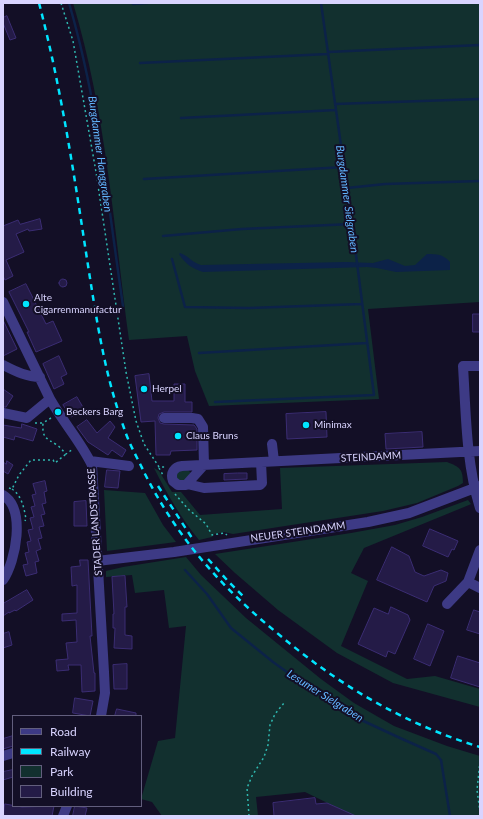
<!DOCTYPE html>
<html>
<head>
<meta charset="utf-8">
<style>
  body { margin:0 }
  #map { position:relative; width:483px; height:819px; overflow:hidden; background:#130f26; font-family:Lato,sans-serif }
  canvas { display:block }
  .frame { position:absolute; inset:0; border:4px solid #d9d4ff; pointer-events:none }
  .legend { position:absolute; left:12px; top:715px; width:130px; height:92px; box-sizing:border-box; background:#130f26; border:1px solid #625e7d; margin:0; padding:5px 7px; list-style:none; font-size:12px; color:#d9d4ff }
  .legend li { display:flex; align-items:center; gap:8px; height:20px }
  .legend b { width:20px; border:1px solid #625e7d }
</style>
</head>
<body>
<div id="map">
<canvas width="483" height="819"></canvas>
<div class="frame"></div>
<ul class="legend">
<li><b style="height:5px;background:#3d3a85"></b>Road</li>
<li><b style="height:5px;background:#00e5ff"></b>Railway</li>
<li><b style="height:11px;background:#12302f"></b>Park</li>
<li><b style="height:11px;background:#241b47"></b>Building</li>
</ul>
</div>
<script>
const ctx = document.querySelector('canvas').getContext('2d');
ctx.lineJoin = 'round';
function fill(path, color) { ctx.fillStyle = color; ctx.fill(path, 'evenodd'); }
function strokePath(path, color, width, dash) { ctx.strokeStyle = color; ctx.lineWidth = width; ctx.lineCap = dash ? 'butt' : 'round'; ctx.setLineDash(dash || []); ctx.stroke(path); }
function drawText(font, color, halo, rows, align = 'center') {
  ctx.font = font + ' Lato,sans-serif'; ctx.lineWidth = 4; ctx.setLineDash([]); ctx.textBaseline = 'middle'; ctx.strokeStyle = halo; ctx.fillStyle = color; for (const [text, x, y, turn = 0] of rows) {
    ctx.save(); ctx.translate(x, y); ctx.rotate((+turn || 0) * Math.PI / 180); ctx.textAlign = isNaN(turn) ? turn : align; if (halo) ctx.strokeText(text, 0, 0); ctx.fillText(text, 0, 0); ctx.restore();
  }
}
fill(new Path2D(`
  M73,3h407v299l-112,7 11,90 -170,7 -14,-35 -8,-35 -58,4c-15,-112 -23,-228 -56,-337z
  M447,462c13,5 16,7 16,21l-5,3 -41,17 -34,8 -150,23 -9,-2 -10,2 -2,3 -13,3c-18,-22 -32,-46 -45,-72l5,3 13,21h9l19,23 82,-6 -2,-41z
  M188,470l3,3 -5,7h-9l-1,-6 3,-3z
  M104,490l41,3 18,32 13,17 -69,9z
  M468,500l3,4 -2,1 -105,43 -13,25 17,8 -27,65 66,33 28,-3 45,13v18l-87,-24 -56,-30 -59,-43 -43,-37 -20,-19 136,-21 44,-8 27,-8z
  M186,557l15,18 45,43 75,61 33,24 40,23 53,20 33,10v60h-126l-49,-24 -49,5 2,19h-96l-10,-14 -11,-3 17,-58 17,-3 11,-112 -17,2 -5,-38 -29,3 -3,-18 -26,2v-6l17,-4z`), '#12302f');
fill(new Path2D(`
  M180,253c9,3 11,9 21,12l145,-3 27,1 15,-4 17,7 10,-1 12,-11c10,0 16,0 23,8v8l-54,2 -19,-4 -10,-1 -164,5c-10,-3 -18,-8 -24,-18z`), '#0c2248');
strokePath(new Path2D(`
  M69,3c29,99 39,201 54,303
  M133,4l14,-1
  M328,52l152,-7
  M140,63l188,-9
  M335,104l145,-5
  M181,118l155,-8
  M144,179l200,-12
  M347,188l38,-4 95,-3
  M163,236l79,-7 110,-5
  M172,259l13,48 64,1 113,-4
  M199,353l168,-10
  M215,402l159,-7 -22,-171 -31,-221
  M185,570l22,24 24,34 42,34 32,23 52,33 43,20 36,16 5,6 9,56`), '#0c2248', 2.5);
const building = new Path2D(`
  M7,16l9,22 -6,2 -7,-17v-5z
  M40,219l2,10 -13,2 -1,-2 -12,5 8,18 -18,8 7,16 -8,4 -2,-4v-50l15,-6 2,4z
  M59 283a4 4 0 1 1 8 0a4 4 0 1 1-8 0Z
  M26,284l20,40 7,-3 9,20 -26,11 -9,-20h2l-20,-40z
  M473,314h7v18h-7z
  M3,320l14,29 -14,7z
  M59,356l8,18 -6,3 3,7 -10,5 -11,-25z
  M149,374l3,27h22v-17h11v18h7v10h-28l-5,2 -1,4 2,5 4,1 30,1 3,4v21l-26,1 -1,4h-14l-1,-34 -14,1 -6,-46z
  M3,389l10,7 -7,11h-3z
  M77,397l7,12 -13,8 -8,-12z
  M326,412l1,25 -40,2 -1,-25z
  M87,420l10,13 13,-12 5,6 -7,11 18,12 -4,7 -10,-7 -4,5 -20,-13 -11,-15z
  M22,424l15,5 -4,12 -18,-5 -1,4 -11,-3v-12l18,3z
  M422,432l1,15 -37,2 -1,-15z
  M7,461l6,4 -5,9 -5,-3v-9l3,2z
  M107,470l13,1 -2,17 -13,-1z
  M238,473h9v6l-23,1v-6z
  M45,481l2,10 -3,1 2,11 -4,1 3,10 -4,1 3,11 -5,1 3,11 -4,1 3,10 -5,2 3,10 -4,1 2,11 -11,3 -3,-11 5,-1 -3,-11 4,-1 -2,-10 4,-1 -3,-11 5,-1 -3,-11 4,-1 -3,-10 4,-1 -3,-11 4,-1 -3,-10z
  M86,501l1,25h-13v-24z
  M430,529l28,12 -4,9 -2,-1 -4,8 -25,-11z
  M392,547l17,9 6,16 9,4 17,-6 7,3 -2,8 -12,5 -7,16 -50,-22z
  M80,560h8l4,76h-2l4,37h1v18l-13,1 -1,-27h-13l1,5 -12,1 -1,-11 12,-1 -2,-16 11,-1 -1,-22 -14,1v-7l15,-1v-28l-5,1 -1,-19 9,-1z
  M125,576l2,31h-2v28l7,1v13l-18,-1 1,-20h-2v-14h1l-2,-37z
  M27,590l6,10 -17,11 -1,-1 -6,3v-1l-6,4v-12z
  M391,607l17,8 2,5 -15,34 -7,-3 -2,6 -28,-13 16,-36 14,6z
  M474,610l6,2v22l-13,-4z
  M428,624l16,7 -14,35 -16,-7z
  M9,632l3,13 -9,3v-14z
  M458,656l22,7v24l-29,-9z
  M127,664v25h-13l-1,-24z
  M75,698l18,3 -3,15 -17,-3z
  M117,709l19,4v3h-21z
  M13,736v10l-10,3v-10z
  M13,770v7l-10,3v-8z
  M315,798l1,6 11,-1 29,13h-82l-1,-13z
  M5,804l17,3 32,-1 -2,10h-48z
  M75,806l12,2 -2,8h-12z`);
fill(building, '#241b47');
strokePath(building, '#3b2d73', 1);
strokePath(new Path2D(`
  M61,3l12,38 23,131 30,200 10,49 8,23 15,23h6
  M51,418l-8,5c-1,15 3,15 14,22 3,2 6,6 9,9l7,-5
  M35,423h8
  M159,468l4,7
  M9,488l3,1 7,-14 12,-15h22l2,3 11,-9
  M12,489c10,7 12,19 14,30l-1,2
  M175,494l13,15 18,15 6,11 12,-2 3,2
  M480,761l-3,29 3,22
  M249,816l-2,-28 5,-12 12,-19 4,-12 2,-20 5,-11 9,-11`), '#2fb8b0', 1.5, [2, 3]);
strokePath(new Path2D(`
  M3,302l47,97c13,23 31,43 42,66l12,207 1,21 -4,23
  M3,365c12,6 23,12 37,12
  M480,366h-17c3,48 3,97 17,142
  M3,413l24,5 23,-19
  M164,418h28l6,1 5,8 1,38
  M272,444l2,17
  M90,461l39,5
  M204,465l-18,20h-8l-5,-4c-3,-8 1,-14 9,-15l298,-15
  M187,484l17,4 56,-3 2,-2 -1,-21
  M3,495c23,14 13,66 0,85
  M97,561l77,-9 194,-30 41,-9 71,-27
  M468,582l12,6
  M447,604l21,-22 12,-32
  M3,756l10,-3
  M63,816l4,-10`), '#3d3a85', 10);
strokePath(new Path2D(`
  M39,3c22,84 35,171 48,256 9,57 17,114 37,169 5,16 14,31 21,46 34,67 79,116 137,163 58,49 125,88 198,110
  M158,486l36,55
  M208,559l19,21 18,18`), '#00e5ff', 2.5, [6, 5]);
for (const [x, y, r, color] of [
  [26,304,4,"#00e5ff"],
  [144,389,4,"#00e5ff"],
  [58,412,4,"#00e5ff"],
  [306,425,4,"#00e5ff"],
  [178,436,4,"#00e5ff"]
]) { const dot = new Path2D(); dot.arc(x, y, r, 0, 2 * Math.PI); ctx.fillStyle = color; ctx.fill(dot); strokePath(dot, '#130f26', 1.5); }
drawText('10px', '#d9d4ff', '#130f26', [
  ["Alte",34,298],
  ["Cigarrenmanufactur",34,310],
  ["Herpel",152,389],
  ["Beckers Barg",66,412],
  ["Minimax",314,425],
  ["Claus Bruns",186,436]
], 'left');
drawText('10px', '#d9d4ff', '#130f26', [
  ["STEINDAMM",371,457,-3],
  ["STADER LANDSTRASSE",95,522,-94],
  ["NEUER STEINDAMM",298,532,-8]
]);
drawText('italic 11px', '#62b6ff', '#130f26', [
  ["Burgdammer Hanggraben",100,154,82],
  ["Burgdammer Sielgraben",347,199,82],
  ["Lesumer Sielgraben",325,696,32]
]);
</script>
</body>
</html>
